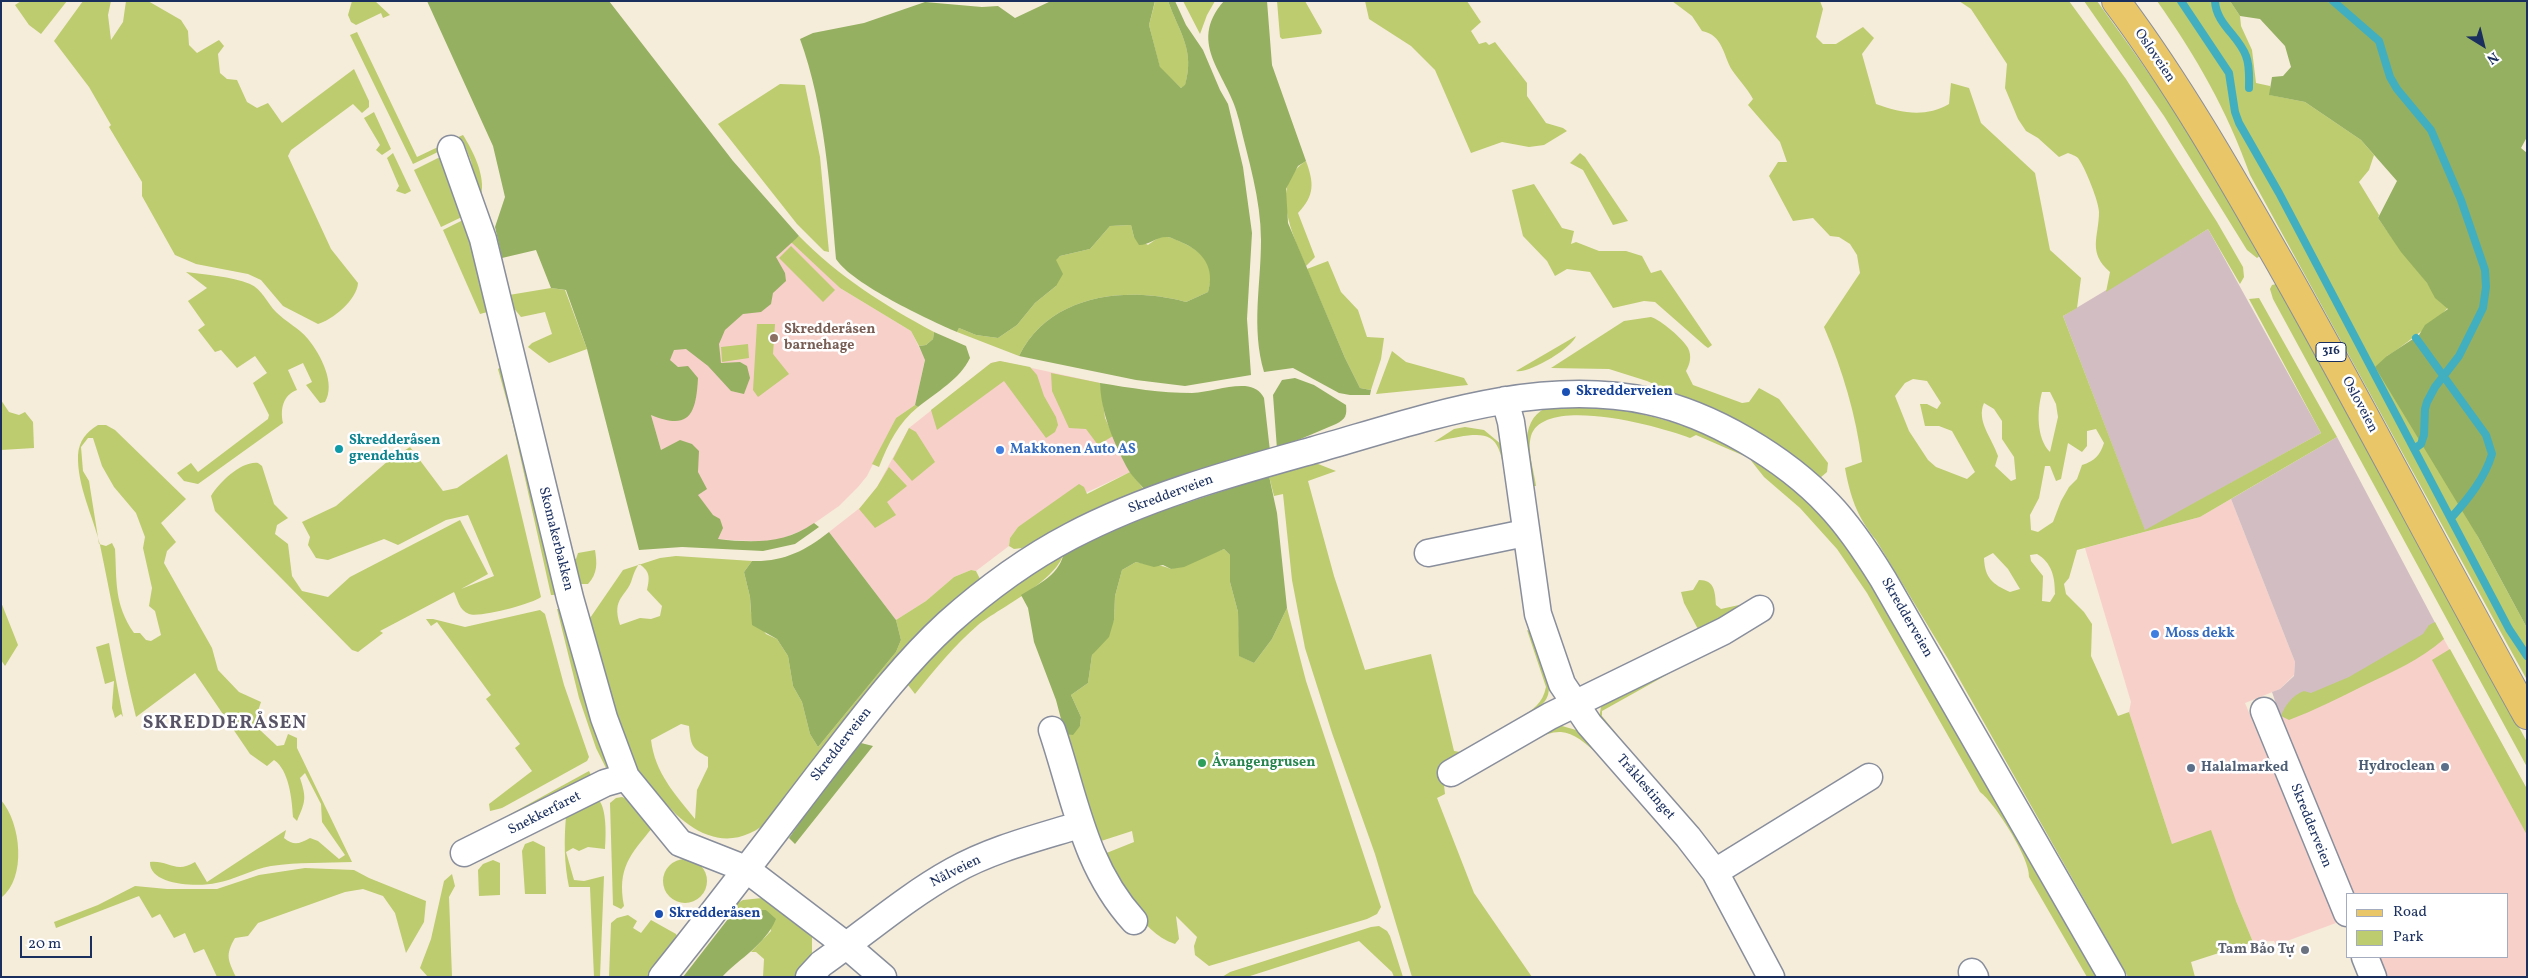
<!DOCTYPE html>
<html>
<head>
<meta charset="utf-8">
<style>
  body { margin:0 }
  #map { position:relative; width:2528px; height:978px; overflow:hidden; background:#f6ecda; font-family:Vollkorn,serif }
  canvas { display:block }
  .frame { position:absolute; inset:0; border:2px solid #1b2f5e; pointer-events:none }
  .legend { position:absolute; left:2346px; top:893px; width:162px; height:65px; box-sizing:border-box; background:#fff; border:1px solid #a4acbf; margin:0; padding:6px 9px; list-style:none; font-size:15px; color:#1b2f5e }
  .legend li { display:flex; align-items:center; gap:10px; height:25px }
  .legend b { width:25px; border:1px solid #a4acbf }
  .north { position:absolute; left:2458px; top:20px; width:50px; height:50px; -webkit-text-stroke:4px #fff; paint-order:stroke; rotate:144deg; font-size:14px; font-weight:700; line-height:20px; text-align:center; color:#1b2f5e }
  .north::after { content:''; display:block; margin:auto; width:18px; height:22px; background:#1b2f5e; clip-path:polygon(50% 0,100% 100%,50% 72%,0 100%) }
  .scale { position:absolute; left:20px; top:936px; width:72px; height:22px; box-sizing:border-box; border:2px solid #1b2f5e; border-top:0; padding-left:6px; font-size:15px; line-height:18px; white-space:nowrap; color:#1b2f5e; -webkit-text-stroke:4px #fff; paint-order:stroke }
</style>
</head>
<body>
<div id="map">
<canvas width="2528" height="978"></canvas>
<div class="frame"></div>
<ul class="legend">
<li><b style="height:6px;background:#e9c769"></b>Road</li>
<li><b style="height:14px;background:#bccc6e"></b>Park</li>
</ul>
<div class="north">N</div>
<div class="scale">20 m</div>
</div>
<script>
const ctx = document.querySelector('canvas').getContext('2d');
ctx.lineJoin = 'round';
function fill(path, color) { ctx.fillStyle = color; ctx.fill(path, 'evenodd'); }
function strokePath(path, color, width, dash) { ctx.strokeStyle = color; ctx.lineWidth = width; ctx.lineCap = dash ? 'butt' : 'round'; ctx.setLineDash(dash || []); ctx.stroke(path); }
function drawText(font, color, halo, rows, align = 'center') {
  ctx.font = font + ' Vollkorn,serif'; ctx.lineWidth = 5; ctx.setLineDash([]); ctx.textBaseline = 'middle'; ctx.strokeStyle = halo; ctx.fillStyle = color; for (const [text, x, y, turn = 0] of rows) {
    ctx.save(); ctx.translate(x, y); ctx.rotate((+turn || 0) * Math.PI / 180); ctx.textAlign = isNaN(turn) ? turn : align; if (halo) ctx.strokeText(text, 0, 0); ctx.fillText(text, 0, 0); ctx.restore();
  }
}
fill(new Path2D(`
  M621,182l154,42 65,64 71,43 14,28 -10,46 -19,13 -29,58 -9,11 -19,19 -33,23 -33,13 -63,-3 -49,-89 -13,-45z
  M1000,361l100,22 5,35 25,54 -91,43 -21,12 -8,11 -1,8 -33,25 -5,-1 -17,7 -28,24 -30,19 -67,-88 32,-25 16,-20 32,-59 82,-65z
  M2231,499l64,163 -1,13 -14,14 -35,14 91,220 -60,22 -2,-4 -21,1 -17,-41 -64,-57 -43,-132 2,-10 -46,-154 115,-31z
  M2441,634l86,155v188h-141l-8,-20h129v-63h-154l-72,-178z`), '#f7d0ca');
fill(new Path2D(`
  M2208,229l113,204 -176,98 -82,-215z
  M2337,437l104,197 -161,82 -8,-24 8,-3 14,-13 1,-14 -64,-163z`), '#d2bec2');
fill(new Path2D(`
  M21,1h46l-26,33 -12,-9 -14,-20z
  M83,1h28l-3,14 3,25 12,-18 3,-21h22l33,19 7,11 1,14 8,8 22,-13 5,6 -6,8 2,19 7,6 10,1 10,22 10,6 11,-5 14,20 72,-54 15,32v6l-7,6 -9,-9 -62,46 -3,6 43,93 27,34c-1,17 -26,37 -40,41l-35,-18 -22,-26 -13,-6 -52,-10 -21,-9 -33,-59v-14l-33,-55 2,-2 -22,-38 -35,-46z
  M352,1h23l15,14 -7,3 -2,-5 -25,12 -5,-3 -3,-7z
  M1168,1c12,33 27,48 17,85l-4,2 -21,-20 -11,-43 6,-23z
  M1183,1h32l-8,14 -7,19z
  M1277,1h28l17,30 -1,3 -39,5 -2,-2z
  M1365,1h102l14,21 -10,9 8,13 7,-2 3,3 6,-3 32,41v13l19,27 17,5 4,3 -23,14 -15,2 -27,-5 -31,11 -36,-83 -24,-24 -42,-27z
  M1672,1h148l3,8 -7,28 7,7h13l27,-17 11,11 -12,16 14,50c25,9 49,14 73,0l2,-21 18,5 12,35 54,50 15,77 31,28 -4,30 -14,8 82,214 176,-97 -72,-134 10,-1 78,139 -137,80 -123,33 -8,28 -5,6 2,10 18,18 8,12 -1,32 27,60 11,-4 43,132 39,-14 25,71 17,41 -62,20 4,15h-67l-180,-318 -72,-119c-19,-23 -26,-44 -31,-72l17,-6c-6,-47 -19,-91 -38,-135l36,-54 -3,-18 -7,-11 -11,-7 -9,-1 -17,-18 -20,3 -24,-45 9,-14h9l-7,-20 -32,-37 5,-6c-6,-11 -14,-19 -21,-29 -9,-15 -9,-35 -30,-39l-10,-15zM1913,379l14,2 14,22 -4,6 -10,-5h-7l5,22h14l13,5 23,41 -8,7 -31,-12 -8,-7 -19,-29 -14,-35 10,-13zM2042,392h8l6,12 2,13 -8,35c-14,-14 -13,-42 -8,-60zM1984,403l10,6 8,12v18l12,18 2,22 -5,2 -16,-15 3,-10c-6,-18 -22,-35 -14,-53zM2096,429l8,14c-4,12 -9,18 -22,22l-5,14 -8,8 -8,14 -8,21 -15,10 -7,-2 -1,-15 9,-17 6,-32h5l6,15 5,-2 7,-36 14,9 5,-6v-15zM1993,553l15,16 12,20 -10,3c-18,-8 -25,-14 -26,-34zM2037,554c15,9 18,23 18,40l-5,8 -8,-1 1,-25 -12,-15 -1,-6z
  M1959,1h110l57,78 91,143 26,45 1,10 -4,7 -32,-55 -102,63 4,-20c-23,-20 -11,-35 -11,-60 0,-10 -14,-45 -21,-54 -2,-2 -7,-4 -10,-5l-9,4 -21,-19 -12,-7 -8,-12 -13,-31 2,-24 -36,-55z
  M2084,1h13c59,81 118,164 164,254l-4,3 -10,-8 -83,-134z
  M2157,1h73l10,15 1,10 11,24 4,33 14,3v9l35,7 56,38 13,15 -5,15 -10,12 20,33 -1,3c16,24 33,44 50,66 11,13 3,12 20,23 -2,6 -52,45 -61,49l91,181 49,91v52l-277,-505c-22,-63 -54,-119 -93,-174z
  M357,32l60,125 21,-10 2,4 -27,13 -63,-129z
  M780,84l25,1 15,72 9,95 -5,-1 -27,-27 -79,-100z
  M374,112l17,37 -9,6 -6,-5 4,-5 -16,-27z
  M463,135c10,16 23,41 18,61h-3l-7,-35 -8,-20 -7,-3z
  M393,153l18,38 -6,3 -9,-3 3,-5 -12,-28z
  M1580,153l5,4 43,64 -15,4 -30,-55 -13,-7z
  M444,155l22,60 -25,12 -27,-57z
  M1306,161c8,22 9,34 -8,52l17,44 -9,9c-13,-31 -38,-81 0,-105z
  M1534,184l28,44 12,3 -3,13 5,-2 23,9h27l16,5 9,17 10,-3 51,75 -4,3 -4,-3 -49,-43 -11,-1 -31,7 -23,-36 -23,-3 -12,7 -8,-15 -24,-25 -11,-46z
  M467,218l24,93 -11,3 -37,-84z
  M1131,225l3,12 14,8c4,-3 9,-7 14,-8 7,-1 12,2 19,5 23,10 35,24 27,50l-22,10c-60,-16 -136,-8 -167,54l-62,-24 2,-4 17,7 22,3 19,-13 18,-22 21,-17v-27l4,-3 30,-7 20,-23z
  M799,236c40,41 85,69 135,96l-1,7 -7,6 -7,1 -8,-15 -71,-43 -49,-46z
  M791,246l44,44 -12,12 -44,-44z
  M1328,261l13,31 17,18 9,27 17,1 -3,21 -10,31 -11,-2 -15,-30 -38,-89z
  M186,272c21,3 44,4 64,12 12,5 17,19 26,28 10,10 23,16 32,27 13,16 28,45 17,63l-5,1 -14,-18 6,-3 -9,-19 -15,7 9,20c-14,5 -17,19 -14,33l-85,61 -14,-3 -7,-8 14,-10 7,9 70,-53 1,-4 -16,-32 14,-10 -12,-17 -18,12 -16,-18 -6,2 -17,-22 7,-5 -17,-24 19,-13z
  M2276,284l5,4 246,454v25l-254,-468 -3,-10 2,-4z
  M551,288l14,2 22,59 -38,14 -21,-16 4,-4 20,-9 -7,-22 -24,5 -9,-11 -3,-11z
  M1651,317c10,3 32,22 37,31 4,8 2,16 -2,23l7,14 49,18 7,-1 10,-14 20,11 49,64 -1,9 -7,6 -32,-25 -43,-29 -98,-43 -38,-12 -58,-1 73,-47z
  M757,324h18l-2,30 16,20 -31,23 -5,-7z
  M1576,336c-4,12 -47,38 -60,35z
  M748,344l1,14 -27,4 -1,-15z
  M1392,351l14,11 58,16 4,7 -92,9z
  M1000,361l30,6 7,8 7,21 12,21 2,8 -3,7 -9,6 -42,-57 -67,49 -6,-20 60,-47z
  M501,367l57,227 -5,1h-2l-39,-175 -14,-51z
  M1051,373l49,10 5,35 8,18 -15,9 -12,-16 -17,-1 -17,-37z
  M1,400l8,12 10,3 6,-3 8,10 1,26 -33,2z
  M915,405l3,2c-19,15 -30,37 -39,60l-7,-3 24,-46z
  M1589,406c88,8 176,44 236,112 11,13 21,26 31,39l243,420h-12l-58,-100c2,-17 -34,-74 -49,-85l-113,-199 -30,-44 -37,-41 -36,-31 -15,-19 -53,-23 -6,3c-28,-11 -146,-44 -159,-2 -4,14 3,35 5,50h-4c-4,-23 -15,-65 14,-78 11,-5 30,-2 43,-2z
  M98,425h8l9,5 71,69 -25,24 15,19 -9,9 -3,12 48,85 6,22 21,22 22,10 -5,15 4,13 17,16 7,-1 4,-11 9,4v10l55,114c-27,1 -53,0 -81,4 -19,3 -36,14 -55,17 -16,4 -67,3 -66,-21 18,-2 26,12 45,0l12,20 79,-52 -2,8c10,8 15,6 26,0l8,3 21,18 6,-4 -23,-33 -1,-18 -16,-31 -5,5c7,21 5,24 -3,43l-4,-4c-1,-18 -4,-47 -19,-57l-7,6 -17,-12 -55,-81 -59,44c-14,-57 -24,-115 -36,-172 -7,-29 -23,-59 -22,-90 1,-14 8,-23 20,-30zM88,438h5l9,28 12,21 22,26 9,24 -2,11 9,40 -3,18 6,5 6,24 -10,6 -5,-1 -6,-7h-6c-20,-29 -17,-51 -19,-84l-3,-6 -6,3 -7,-2 -10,-63 -6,-10 -2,-24z
  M1465,427l19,3 18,15 12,50 -6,1c-9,-64 -9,-69 -74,-54l20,-13z
  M909,428l7,4 19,30 -23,19 -19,-22z
  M410,447l33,44 14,-3 50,-34 34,143c-9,7 -62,21 -72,17 -10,-4 -11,-14 -15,-22l-74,39 3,2 -25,19 -6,-2 -137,-139 -4,-15c9,-14 30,-35 47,-33l4,3 12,38 14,14 -11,7 -2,9 13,10 4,32 10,15 26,6 22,-20 110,-57 28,54 -27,15 33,-13 -26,-61 -22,5 -48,25 -14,-6 -56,21 -12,-2 -8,-13 2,-8 -8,-15 34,-16 52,-45z
  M1313,462l23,9 -28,10 26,95 31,94 66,-16 23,97 6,1 -18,15 3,27 -8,4 37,95 58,84h-120l-37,-123 -43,-121 -27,-85 -13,-68 -9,-86 -9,2 -5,-20z
  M889,467l18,19 -20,16 9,13 -21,13 -16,-19 18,-22z
  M1130,472l16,20 -68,28 -56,28 -8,1 -5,-3 1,-8 8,-11 61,-43 5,3 3,7z
  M1224,549l6,6v27l8,30 2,44 14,7 18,-24 15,-31 19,73 75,226 -4,7 -10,5 -158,47 -14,-11 -1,-9 3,-9 -21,-21 3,23 -4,5c-38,-13 -53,-59 -71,-90l30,-12 -2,-11 -34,11 -33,-108 15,-8 1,-9 -10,-22 17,-12 4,-28 22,-35 1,-24 7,-26 14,-8c12,3 25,2 35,7z
  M595,550c2,13 3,23 -7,34h-12l-6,-25h6l2,-6z
  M1064,551c-4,28 -63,56 -86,74 -23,20 -44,45 -63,69l-7,-9 13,-18 64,-62z
  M676,556l76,5 -8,11 6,25 1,16 15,21 11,5 11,17 5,30 9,16 8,32 8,13 78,-95 5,-12 -5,-20 30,-19 28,-24 17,-7 5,1 4,8 -48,44 -159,194c-44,42 -85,16 -117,-25 -6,-7 -14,-15 -19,-23 -23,-45 -34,-99 -49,-148l35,-51 37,-12zM639,564c11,7 11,13 8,26l15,16 -2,10 -9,3 -11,-1 -20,7c-9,-28 7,-28 12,-46 2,-6 3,-9 7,-15zM681,724l8,2c2,19 2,22 19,31v10l-11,23 -2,29c-20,-25 -40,-46 -44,-79z
  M1699,580c16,0 16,12 17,25l5,4 18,-4 -4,7 -36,19 -15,-28 -3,-11 12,-2z
  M1,602l17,43 -13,21 -4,-6z
  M557,609h5l48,158 -3,3 -11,-22 -17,-50z
  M540,610l5,4 19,71 25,72 -2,4 -85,47 -12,3 -1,-7 43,-33 -17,-23 5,-4 -34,-45 5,-4 -54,-73 -6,4 -5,-7h7l32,8z
  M2435,622l9,17c-24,21 -52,33 -81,47 -24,12 -48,24 -74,34l-8,-4c4,-11 12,-21 23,-25l7,2 38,-16 74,-43 6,-9z
  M1527,630l7,3c5,15 23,54 11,68 -6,8 -17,12 -26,17 14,-8 24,-15 27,-31z
  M109,643l14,74 -2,-3 -6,4 -3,-10 2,-27 -9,3 -9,-37z
  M2450,649l77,140v46l-95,-175z
  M1666,666l4,7 -68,38v5l17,21 -4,3 -16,-22 2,-11z
  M1562,726l21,6 50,55 -5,2c-16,-17 -42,-55 -67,-57 -16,-1 -31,11 -43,18l-3,-4 33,-18z
  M589,771l4,8 -93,50 -4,-7z
  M622,797l5,2 26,28c-23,28 -36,41 -29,79l-3,3 -8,-4 -3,-102 6,-5z
  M598,799c9,9 8,37 7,50l-17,-2 -9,4 -6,-3 -7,4 8,28 10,1 20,-5 -4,101h-6l-4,-90h-21c-5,-24 -5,-47 -3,-71z
  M1,800c20,23 26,78 0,98z
  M533,841l12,6 1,47h-21l-3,-43 3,-7z
  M663 881a22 22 0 1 1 44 0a22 22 0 1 1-44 0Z
  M493,860l7,3v32l-21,1 -1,-26 5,-6z
  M305,868l49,2 15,8 57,23 -2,21 -18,31 -11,-40 -12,-17 -20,-7 -18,3 -87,31 -10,13 -13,2c-10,17 -7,22 1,39h-19l-13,-28 -10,4 -9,-20 -11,5 -14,-24 -8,4 -13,-22 -83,32 -2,-6 44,-17 37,-19 32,3h50l42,-14z
  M452,874l3,12 -6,11 3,80h-24l-8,-9 11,-29 13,-58z
  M762,898l10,4 40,33v18l-14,24h-35l1,-18 -8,-7h-5l20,-21 -5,-21h-30v-6l7,-4z
  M628,915l9,6 -4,7 8,5 10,-13 25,14 2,4 -28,39h-41l2,-54 6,-5z
  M1379,926l8,5 3,5 13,41h-9l-2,-5 -33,-31 -112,36h-25l8,-5 141,-45z`), '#bccc6e');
fill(new Path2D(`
  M427,1h182l124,160 66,75 -23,21 9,16 1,8 -13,12 -2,11 -10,8 -18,2 -18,16 -6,14 2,19 19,-1 7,4 3,12 -6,16 -13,-3 -23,-25 -22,-17 -12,1 -4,10 8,7 10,-1 10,12c-2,36 -8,53 -47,37l10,35 19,-10 12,4 7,7 -1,21 9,17 -9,6 15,20 7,4 3,9 -5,11c34,4 67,5 96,-16l5,4 -24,17 -32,7 -81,-4 -43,3 -52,-201 -21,-59 -15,-2 -15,-38 -34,8 -7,-31 10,-30 -12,-51z
  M1051,1h104l-6,24 11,42 21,21 4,-3c10,-35 -5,-51 -17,-84h7l11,24 17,25 17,40 8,14 15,63 9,66 -5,86 4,56 -66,11 -49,-6 -117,-24c31,-62 107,-70 167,-54l22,-10c7,-23 -4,-40 -25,-49 -5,-2 -10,-5 -15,-6 -11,-1 -18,8 -29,8l-5,-8 -3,-12 -21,1 -20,23 -30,7 -4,4 7,14 -7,12 -21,17 -18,22 -19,13 -22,-3 -17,-7 -2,4c-28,-12 -105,-48 -121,-73 -6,-72 -11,-151 -36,-220l13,-6 51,-10 61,-21 57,5 16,-1 17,12z
  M1224,1h43l5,64 34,96 -8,5 -12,23 2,34 57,135 15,30 11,2 -1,5h-20l-11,-2 -46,-25 -29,4c-13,-45 -3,-87 -3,-132 0,-41 -13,-81 -22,-120 -9,-44 -54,-75 -15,-119z
  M2230,1h297v136l-6,11 6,5v475l-49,-91 -103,-170 12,-11 32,-21 6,-10 23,-16 -13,-11 -8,-15 -26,-31 -23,-34 19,-37 -36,-41 -56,-38 -36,-7 3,-18 11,-1 8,-9 -6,-21 -25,-27 -20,-3z
  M934,332l32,14 4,12c-10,21 -33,34 -52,49l-3,-2 10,-45 -6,-14 7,-1 7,-6z
  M1295,378l19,7 32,20c1,10 0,14 -10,19l-59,25 -4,-54 9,-15z
  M1100,383c30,5 61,10 92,10 18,-1 35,-8 53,-7 9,1 15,4 19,12l6,53 -124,41c-5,-8 -13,-14 -17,-21 -15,-27 -28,-58 -29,-88z
  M1269,476l8,37 10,95 -15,31 -18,24 -15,-7 -1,-44 -8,-30v-27l-6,-6 -40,18 -13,2 -8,-4 -9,2 -18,-5 -14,8 -7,26 -1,24 -5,17 -17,18 -4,28 -17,12 10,22 -1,9 -7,9 -8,-1 -9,-34 -22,-58 -6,-34 -7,-13c18,-11 40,-21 43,-44l94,-39z
  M829,532l67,88 5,20 -5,12 -78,95 -8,-13 -8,-32 -9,-16 -5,-30 -11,-17 -25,-14 -2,-28 -6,-25 8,-11c31,1 53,-10 77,-29z
  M861,743l12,3 -78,98 -6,-6 28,-40z
  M735,910h31l10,9c-11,26 -36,39 -54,58h-39z`), '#95b061');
strokePath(new Path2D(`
  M2181,1l48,72 6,39 4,11 40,70 230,436 18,27
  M2215,1c1,23 24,35 31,55 4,10 3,21 3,32
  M2333,1l46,40 11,36 7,12 34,41 30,70 24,70 1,17 -3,21 -24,48 -24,31 -8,15 -2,7 -1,26 -3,9 -7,5
  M2416,338l70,97 6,19c-7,24 -24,45 -41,64`), '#42afc0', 8);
const minor = new Path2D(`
  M451,149l32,90 87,359 34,120 22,59 54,66 66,26 101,77 36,31
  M1505,400l6,22 27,192 24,70 27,40 99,113 27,35 56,105
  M1428,553l97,-20
  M2264,711l83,202
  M1052,730c23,68 32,136 82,191
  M1451,773l99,-57 174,-85 36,-22
  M464,853l141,-70 21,-6
  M1715,872l154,-95
  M2365,957l8,20
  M1972,972l3,5
  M662,977c54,-67 106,-136 158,-204 39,-50 81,-107 128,-150 37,-33 79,-64 123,-87 76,-40 161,-63 243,-86 106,-30 222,-73 334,-49 63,13 137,57 181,104 21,22 38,48 54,74l229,398
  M809,977l12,-13c44,-31 85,-67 132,-93 39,-22 84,-33 126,-46`);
const major = new Path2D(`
  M2116,1c63,84 115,176 167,267 83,147 161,298 244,447`);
strokePath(minor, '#888e9c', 29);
strokePath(major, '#888e9c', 30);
strokePath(minor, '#fff', 26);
strokePath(major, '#e9c769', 28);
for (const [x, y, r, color] of [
  [774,338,5,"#8d6e63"],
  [1566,392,5,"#1a4fb4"],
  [339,449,5,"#0f9aa8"],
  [1000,450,5,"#3f7fe0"],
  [2155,634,5,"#3f7fe0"],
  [1202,763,5,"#2e9e5b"],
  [2445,767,5,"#5c6f8a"],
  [2191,768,5,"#5c6f8a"],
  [659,914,5,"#1a4fb4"],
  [2305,950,5,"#6b7280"]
]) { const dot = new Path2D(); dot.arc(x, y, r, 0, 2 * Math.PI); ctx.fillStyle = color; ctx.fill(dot); strokePath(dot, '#fff', 2); }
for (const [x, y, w] of [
  [2331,352,30]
]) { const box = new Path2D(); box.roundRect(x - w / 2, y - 9.5, w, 19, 4); ctx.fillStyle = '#fff'; ctx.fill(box); strokePath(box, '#1b2f5e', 1); }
drawText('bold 12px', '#1b2f5e', null, [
  ["316",2331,352]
]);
drawText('14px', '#1b2f5e', '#fff', [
  ["Osloveien",2154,56,56],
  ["Osloveien",2359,405,62],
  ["Skredderveien",1171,495,-20],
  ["Skomakerbakken",555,539,76],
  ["Skredderveien",1906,618,60],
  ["Skredderveien",842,745,-52],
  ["Tråklestinget",1645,788,49],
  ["Snekkerfaret",545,814,-27],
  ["Skredderveien",2310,826,68],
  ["Nålveien",956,872,-27]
]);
drawText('bold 14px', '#785e54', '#fff', [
  ["Skredderåsen",784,330],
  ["barnehage",784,346]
], 'left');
drawText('bold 14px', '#164399', '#fff', [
  ["Skredderveien",1576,392],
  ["Skredderåsen",669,914]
], 'left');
drawText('bold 14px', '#0d838f', '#fff', [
  ["Skredderåsen",349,441],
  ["grendehus",349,457]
], 'left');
drawText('bold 14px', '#366cbe', '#fff', [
  ["Makkonen Auto AS",1010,450],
  ["Moss dekk",2165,634]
], 'left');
drawText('bold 14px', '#27864d', '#fff', [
  ["Åvangengrusen",1212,763]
], 'left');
drawText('bold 14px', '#4e5e75', '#fff', [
  ["Hydroclean",2435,767],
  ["Halalmarked",2201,768,"left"]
], 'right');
drawText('bold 14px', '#5b616d', '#fff', [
  ["Tam Bảo Tự",2295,950]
], 'right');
ctx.letterSpacing = '1px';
drawText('bold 19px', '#595466', '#fff', [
  ["SKREDDERÅSEN",225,725]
]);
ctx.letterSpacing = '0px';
</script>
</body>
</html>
